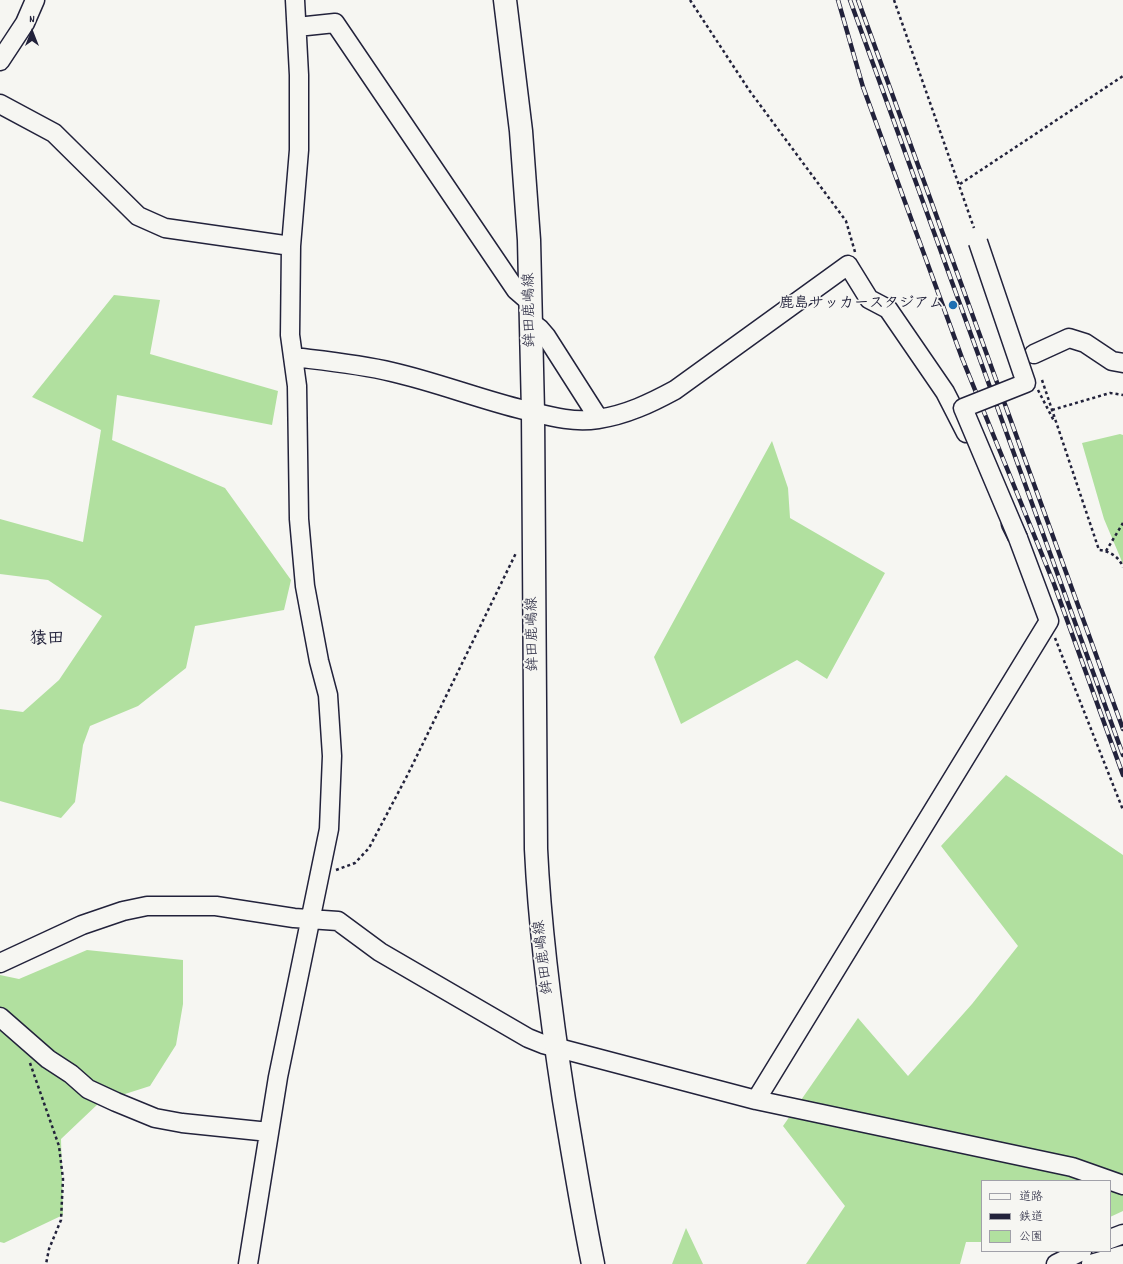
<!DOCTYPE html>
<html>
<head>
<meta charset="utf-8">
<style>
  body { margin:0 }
  #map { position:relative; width:1123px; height:1264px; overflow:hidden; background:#f6f6f2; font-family:Dekko,"Klee One",sans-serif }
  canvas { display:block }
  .legend { position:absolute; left:981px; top:1180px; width:130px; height:72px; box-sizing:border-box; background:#f6f6f2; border:1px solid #a1a1a9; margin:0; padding:5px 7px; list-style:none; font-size:12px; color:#22223b }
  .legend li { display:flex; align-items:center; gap:8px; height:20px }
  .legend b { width:20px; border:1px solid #a1a1a9 }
  .north { position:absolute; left:12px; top:12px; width:40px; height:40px; -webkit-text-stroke:3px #f6f6f2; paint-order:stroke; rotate:0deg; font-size:11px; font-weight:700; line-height:16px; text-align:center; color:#22223b }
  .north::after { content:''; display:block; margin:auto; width:14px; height:18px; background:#22223b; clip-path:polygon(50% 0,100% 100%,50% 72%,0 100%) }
</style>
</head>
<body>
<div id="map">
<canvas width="1123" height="1264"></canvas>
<ul class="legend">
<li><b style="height:5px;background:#f6f6f2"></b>道路</li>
<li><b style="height:5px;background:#22223b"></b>鉄道</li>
<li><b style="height:11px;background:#b1e09f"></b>公園</li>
</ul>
<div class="north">N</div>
</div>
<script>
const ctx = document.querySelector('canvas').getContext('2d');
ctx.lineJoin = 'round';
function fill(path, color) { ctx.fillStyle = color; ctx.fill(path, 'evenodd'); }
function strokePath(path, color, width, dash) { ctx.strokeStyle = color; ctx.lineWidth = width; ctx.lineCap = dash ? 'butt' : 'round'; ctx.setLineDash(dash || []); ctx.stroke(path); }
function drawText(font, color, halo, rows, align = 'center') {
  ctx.font = font + ' Dekko,"Klee One",sans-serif'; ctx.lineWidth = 3.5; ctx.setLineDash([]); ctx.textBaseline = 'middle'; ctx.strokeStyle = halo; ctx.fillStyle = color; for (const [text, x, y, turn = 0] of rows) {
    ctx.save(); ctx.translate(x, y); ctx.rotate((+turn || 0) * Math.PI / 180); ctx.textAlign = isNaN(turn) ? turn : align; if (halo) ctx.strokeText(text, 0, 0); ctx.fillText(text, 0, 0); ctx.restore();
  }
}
fill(new Path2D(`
  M114,295l46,5 -10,54 128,37 -6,34 -155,-30 -5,45 113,48 66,92 -7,30 -89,16 -9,42 -48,38 -48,20 -7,19 -8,57 -14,16 -61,-17v-92l23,3 36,-32 43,-64 -54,-36 -48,-6v-55l83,23 18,-112 -69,-33z
  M1120,434l3,1v129l-19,-45 -22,-76z
  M772,441l16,47 2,30 95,55 -58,106 -30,-19 -116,64 -27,-67z
  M1006,775l117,80v356l-13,6v-36h-128v61h-16l-6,22h-154l39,-58 -62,-80 75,-108 50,58 64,-72 46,-58 -77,-100z
  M87,950l96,10v44l-7,41 -26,41 -50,16 -39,37 2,76 -59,28 -4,-1v-267l19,4z
  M686,1228l17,36h-31z`), '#b1e09f');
const minor = new Path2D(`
  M297,27l38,-4 181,267 15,13
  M0,61l25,-38 10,-23
  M0,104l54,29 84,83 27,12 126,18
  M532,323l8,6 6,7 53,83
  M1034,354l35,-16 16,5 27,18 11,2
  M293,357c33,4 66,7 99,15 44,10 87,27 132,38 25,6 48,13 74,9 28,-4 53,-16 77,-29l173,-125 21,34 19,10 57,83 21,41
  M0,963l82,-38 41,-14 24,-5h69l78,12 44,3 42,31 148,86 15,6 213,56 316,67 51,18
  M0,1017l48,42 23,15 17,15 28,13 39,16 27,5 87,9
  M756,1100l293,-479 -31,-83 -7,-14
  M1110,1239l13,-5
  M248,1264l30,-187 51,-248 3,-73 -4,-61 -9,-34 -14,-75 -6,-67 -2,-133 -7,-51 1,-89 8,-96v-75l-4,-75
  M1056,1264l26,-13
  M1091,1264l32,-9`);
const major = new Path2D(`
  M505,0l16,131 8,109 4,172 3,437c4,85 15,167 28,251 9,55 18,110 29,164`);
strokePath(minor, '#22223b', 21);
strokePath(major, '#22223b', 25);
strokePath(new Path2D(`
  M690,0l59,90 97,131 9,31
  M894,0l80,228
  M960,184l163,-108
  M1042,380l57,170c11,1 20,7 24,17
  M1038,390l16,31
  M1052,410l58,-17 13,2
  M1106,551l17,-28
  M1055,638l68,172
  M336,870l19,-7 14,-15 39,-74 108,-221
  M30,1063l29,83 4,33 -2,41 -12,29 -3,15`), '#22223b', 2.5, [3, 3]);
strokePath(minor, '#f6f6f2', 18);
strokePath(major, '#f6f6f2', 22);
const rail = new Path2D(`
  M838,0l25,87 99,271 92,226 69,191
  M850,0l273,755
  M858,0l265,729`);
strokePath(rail, '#22223b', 4.5);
strokePath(rail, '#f6f6f2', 3, [9]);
const minorBridge = new Path2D(`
  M978,242l48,141 -63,25 55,130`);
strokePath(minorBridge, '#22223b', 21, []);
strokePath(minorBridge, '#f6f6f2', 18);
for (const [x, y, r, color] of [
  [953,305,5,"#1f6fb2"]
]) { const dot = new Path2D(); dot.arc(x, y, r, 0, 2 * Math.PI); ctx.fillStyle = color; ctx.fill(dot); strokePath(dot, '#f6f6f2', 1.5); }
drawText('bold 15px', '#22223b', '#f6f6f2', [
  ["鹿島サッカースタジアム",944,305]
], 'right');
drawText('15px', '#22223b', '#f6f6f2', [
  ["鉾田鹿嶋線",531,310,-91],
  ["鉾田鹿嶋線",534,634,-91],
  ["鉾田鹿嶋線",545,957,-97]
]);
drawText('bold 17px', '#22223b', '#f6f6f2', [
  ["猿田",47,641]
]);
</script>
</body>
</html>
